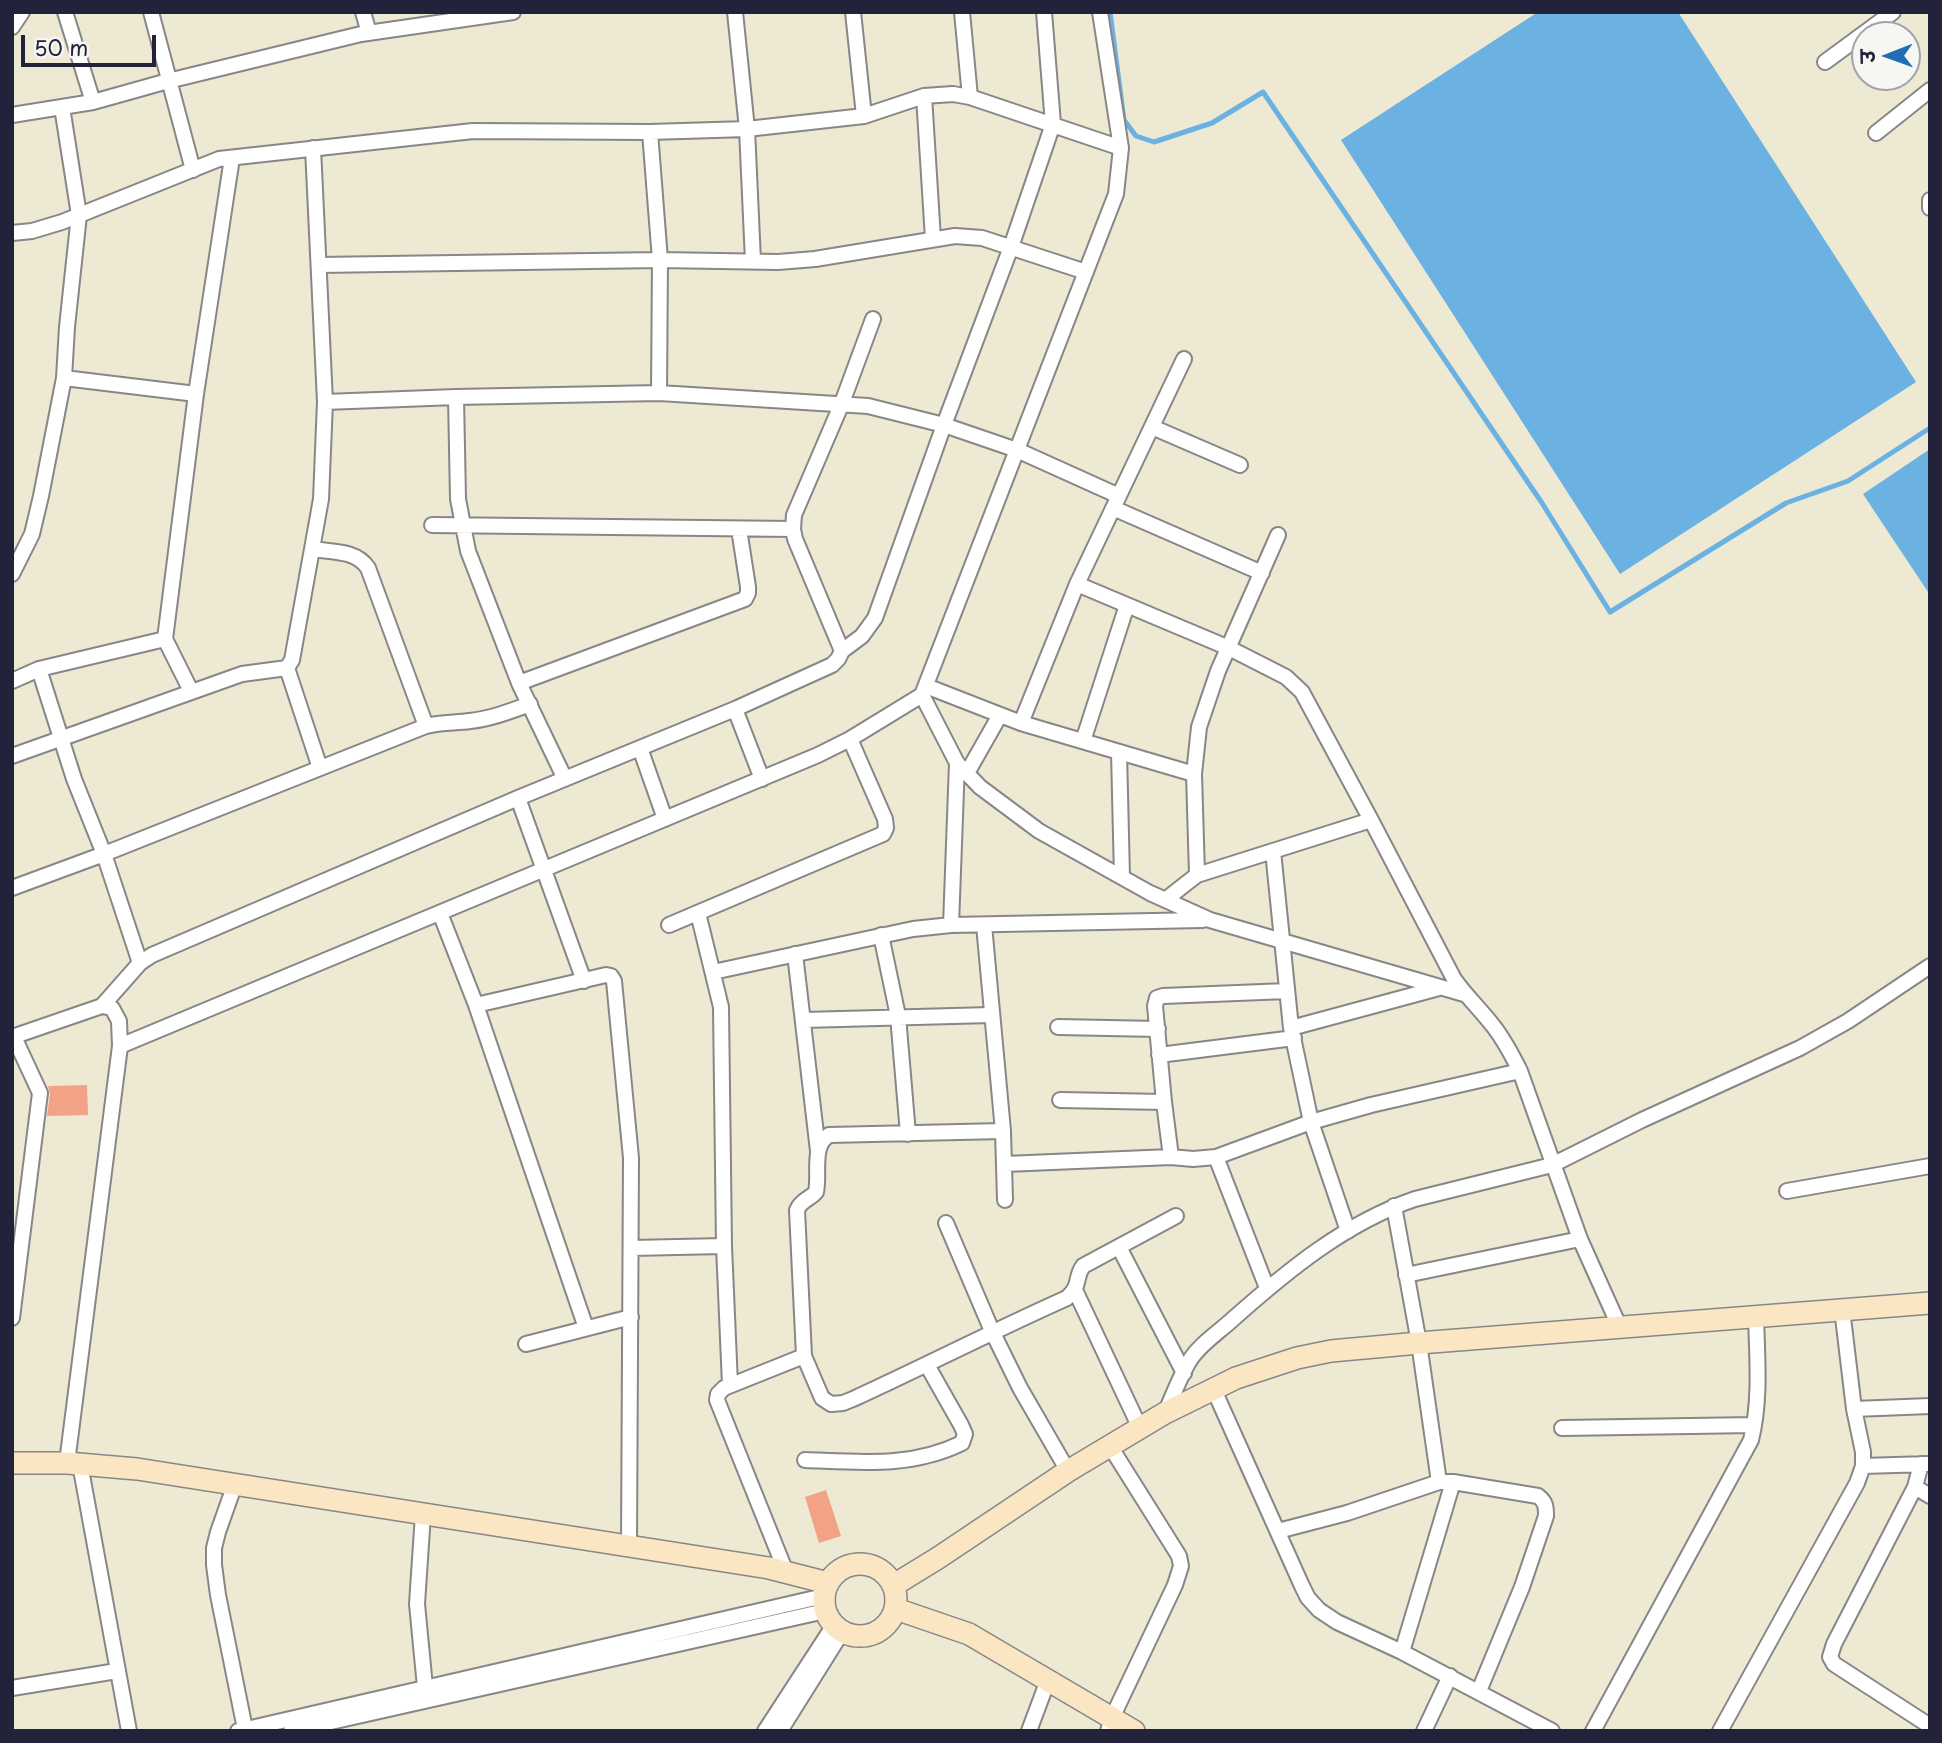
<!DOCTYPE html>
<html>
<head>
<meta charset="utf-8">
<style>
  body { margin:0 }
  #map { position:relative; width:1942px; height:1743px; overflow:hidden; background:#ede9d3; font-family:"Playpen Sans","Playpen Sans Deva",sans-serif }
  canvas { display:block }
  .frame { position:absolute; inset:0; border:14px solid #22223b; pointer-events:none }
  .north { position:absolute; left:1851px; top:21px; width:70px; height:70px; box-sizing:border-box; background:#f6f6f2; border:2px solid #a1a1a9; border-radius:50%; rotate:269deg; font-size:19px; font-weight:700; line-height:28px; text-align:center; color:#22223b }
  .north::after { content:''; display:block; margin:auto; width:24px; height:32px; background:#1f6fb2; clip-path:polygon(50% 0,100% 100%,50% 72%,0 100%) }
  .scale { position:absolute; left:21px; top:35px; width:135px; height:32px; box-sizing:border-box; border:4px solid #22223b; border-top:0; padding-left:9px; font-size:21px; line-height:24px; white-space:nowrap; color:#22223b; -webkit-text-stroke:5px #f6f6f2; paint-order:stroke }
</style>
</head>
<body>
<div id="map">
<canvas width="1942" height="1743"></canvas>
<div class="frame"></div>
<div class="north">उ</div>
<div class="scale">50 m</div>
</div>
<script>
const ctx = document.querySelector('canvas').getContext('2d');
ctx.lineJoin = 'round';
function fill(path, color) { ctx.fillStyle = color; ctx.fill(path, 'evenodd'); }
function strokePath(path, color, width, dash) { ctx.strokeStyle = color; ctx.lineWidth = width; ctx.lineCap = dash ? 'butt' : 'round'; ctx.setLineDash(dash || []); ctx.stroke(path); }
fill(new Path2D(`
  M1538,12h140l238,370 -296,192 -279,-434z
  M1930,449v146l-67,-101z`), '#6bb1e2');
strokePath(new Path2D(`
  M1110,12l14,108 12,16 18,6 58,-19 51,-31 279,411 68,109 176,-109 62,-22 82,-53`), '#6bb1e2', 5);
fill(new Path2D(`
  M87,1085l1,30 -41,1 3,-22 -2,-8z
  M826,1490l15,46 -22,7 -14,-46z`), '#f2a287');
const street = new Path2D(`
  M65,12l28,90
  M151,12l42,158
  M363,12l6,21
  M735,12l12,117 6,132
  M853,12l11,104
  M962,12l8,85
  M12,27l10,-15
  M1825,62l68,-50
  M924,96l9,143
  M12,115l81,-13 75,-21 193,-47 152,-22
  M650,132l10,128 -1,133
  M1876,133l54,-43
  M1930,200v8
  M12,233l20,-2 30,-9 157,-63 254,-28 177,1 97,-3 117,-13 60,-20 29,-2 17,3 151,51
  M319,265l341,-5 118,2 37,-3 140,-23 27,2 104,34
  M64,378l132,16
  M456,397l2,102 10,52 51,132 46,96
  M325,402l131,-5 203,-4 209,13 76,19 73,25 102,46
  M1152,427l88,38
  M1113,508l149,65
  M432,525l361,4
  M312,549c20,3 44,1 56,19l58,158
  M12,574l20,-40 9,-38 23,-118 3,-51 12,-112 -17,-108
  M1077,584l152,64 57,29 16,15 69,128 83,159c12,17 27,31 40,48 10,13 18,28 26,44l60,168 40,89
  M842,651l20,-15 13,-18 69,-193 67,-178 42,-123 -9,-112
  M287,668l33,100
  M39,669l35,110 30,75 36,109
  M12,681l27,-12 126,-30
  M519,683l226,-84 3,-6v-6l-9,-58
  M926,686l95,37 173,51
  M191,691l-26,-52 31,-245 36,-236
  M922,695l35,68 23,24 59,44 111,62 60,27 254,74
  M735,709l27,70
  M1021,723l56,-139 107,-225
  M1083,741l44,-136
  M640,748l25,71
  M1119,752l3,125
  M12,756l230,-82 45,-6 5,-8 29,-161 4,-97 -12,-254
  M967,773l33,-58
  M518,798l66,183
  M1273,851l18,177 20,94 37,109
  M1197,875l174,-55
  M12,888l92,-34 322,-128c15,-4 29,-3 44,-5 20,-2 41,-10 60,-17
  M1165,900l32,-25 -3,-101 5,-47 19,-56 60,-136
  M440,913l36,92 110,323
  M698,913l23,94 3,239 6,139
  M669,925l214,-91 3,-6 -1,-9 -35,-80
  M951,925l6,-162
  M984,925l19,206 2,69
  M881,935l17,81 10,118
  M795,954l23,197
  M713,972l200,-43 38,-4 252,-5
  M476,1005l130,-30 5,1 3,5 17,177 -2,388
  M102,1006l38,-43 12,-8 366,-157 217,-89 97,-44 6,-6 4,-8 -47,-112 -2,-10 1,-14 48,-112 31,-84
  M803,1020l188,-5
  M1058,1027l100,2
  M1291,1028l148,-40
  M12,1037l90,-31 10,2 7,13 1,25 -53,417
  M120,1046l698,-291 32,-16 72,-44 194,-501 5,-46 -21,-136
  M1159,1055l135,-17
  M1060,1100l104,2
  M1003,1131l-174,4c-18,11 -9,39 -13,57 -6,7 -15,8 -19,18l7,146 18,42 9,6 12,-1 10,-4c72,-33 142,-69 214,-101 15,-14 7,-19 16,-32l93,-50
  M1171,1157l-7,-55 -9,-96 2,-8 6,-2 124,-5
  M1216,1157l51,131
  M1005,1164l166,-7 22,2 23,-2 95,-35 60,-17 149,-34
  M1787,1191l143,-25
  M1394,1206l25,137 20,139
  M946,1223l46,108 28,57 48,83
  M1119,1247l65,126
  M631,1248l93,-2
  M1406,1275l174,-36
  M1075,1290l65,138
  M12,1318l28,-225 -26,-56
  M526,1344l105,-27
  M1214,1390l88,196 6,12 11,12 18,12 65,30 150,79
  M1854,1409l76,-3
  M1165,1413c8,-17 15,-37 25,-53 10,-16 29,-28 43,-41 54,-48 112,-96 182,-120l137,-34 90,-45 158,-72 48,-27 82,-55
  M1562,1428l192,-3
  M805,1460c55,2 106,8 157,-17l3,-9 -4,-9 -34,-60
  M80,1464l49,267
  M1921,1464l-6,23 -81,157 -4,13 4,7 96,62
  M1863,1466l65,-2
  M235,1484l-17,48 -4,16v17l4,30 27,134
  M1915,1487l15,9
  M423,1514l-6,90 8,83
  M1278,1531l69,-18 92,-31h14l85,14c8,6 8,11 8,20l-24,71 -43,104
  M786,1572l-69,-172 1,-6 6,-6 80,-32
  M1402,1652l51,-170
  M12,1688l105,-17
  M238,1731l586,-135
  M291,1731l534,-120
  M765,1731l69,-106
  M780,1731l62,-99
  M1029,1731l19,-51
  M1108,1731l4,-13 63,-133 6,-19 -2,-10 -69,-110
  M1424,1731l26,-55
  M1593,1731l158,-291c10,-40 6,-83 5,-125
  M1720,1731l137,-248 6,-17v-14l-9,-43 -12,-100`);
const secondary = new Path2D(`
  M12,1463h55l70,6 632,99 59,15
  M824 1600a36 36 0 1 1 72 0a36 36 0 1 1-72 0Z
  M894,1585l44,-27 130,-87 97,-58 71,-35 61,-20 34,-7 88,-8 511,-40
  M896,1609l73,25 165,97`);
strokePath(street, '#888687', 18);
strokePath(secondary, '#888687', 24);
strokePath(street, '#fff', 14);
strokePath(secondary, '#fbe6c3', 21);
</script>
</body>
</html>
